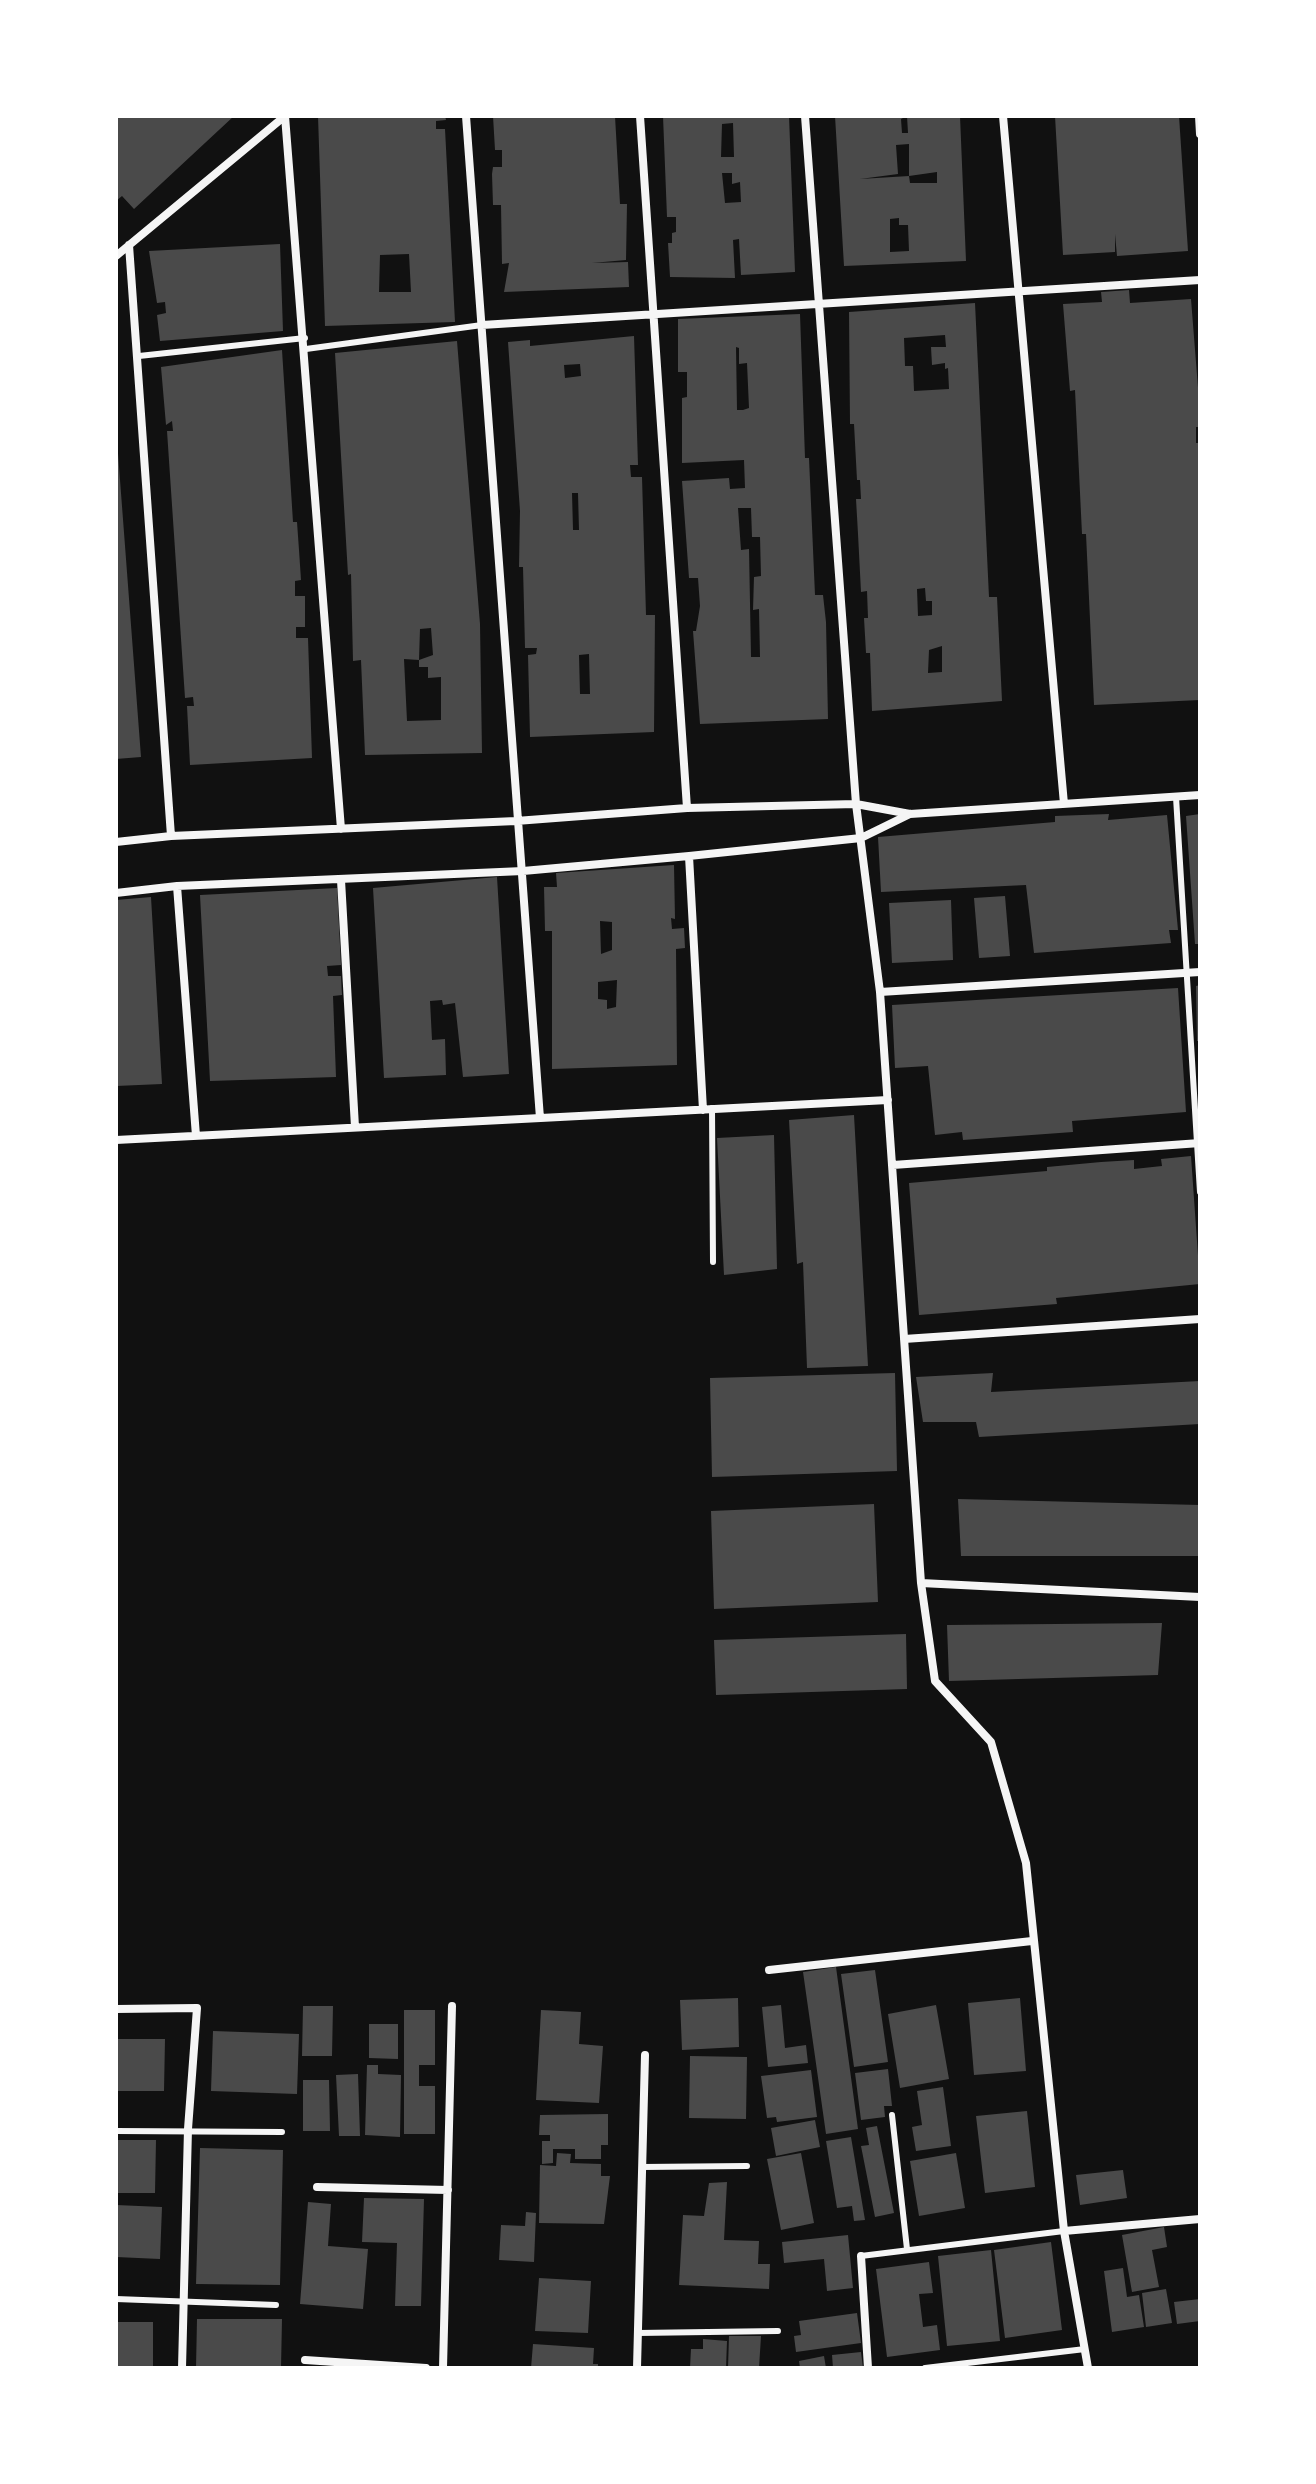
<!DOCTYPE html>
<html>
<head>
<meta charset="utf-8">
<style>
  body { margin:0 }
  #map { position:relative; width:1316px; height:2484px; overflow:hidden; background:#111; font-family:"Fira Sans Condensed",sans-serif }
  canvas { display:block }
  .frame { position:absolute; inset:0; border:118px solid #fff; pointer-events:none }
</style>
</head>
<body>
<div id="map">
<canvas width="1316" height="2484"></canvas>
<div class="frame"></div>
</div>
<script>
const ctx = document.querySelector('canvas').getContext('2d');
ctx.lineJoin = 'round';
function fill(path, color) { ctx.fillStyle = color; ctx.fill(path, 'evenodd'); }
function strokePath(path, color, width, dash) { ctx.strokeStyle = color; ctx.lineWidth = width; ctx.lineCap = dash ? 'butt' : 'round'; ctx.setLineDash(dash || []); ctx.stroke(path); }
fill(new Path2D(`
  M116,116h118l-100,93 -12,-13 -6,5z
  M318,116h127l1,4 -10,1v8h9l10,193 -130,4zM409,254l2,38h-32l1,-37z
  M493,116h122l5,88h7l-1,56 -34,3 36,-1 1,25 -125,5 5,-29 -7,1 -1,-59h-8l-1,-31 1,-7h9v-17h-7z
  M663,116h126l6,156 -54,3 -2,-36 -6,1 2,38 -65,-1 -2,-34h4v-10l4,-1v-15h-9zM733,123l1,34h-13l1,-33zM722,173h10v11l8,-2 1,20 -16,1z
  M835,116h72l-6,3 1,14h6l-1,-17h53l6,145 -122,5zM909,144v32l28,-4v11h-27l-1,-7 -49,3 38,-5 -2,-29zM899,218v7h9l1,26 -19,1v-33z
  M1055,116h124l9,135 -71,5 -2,-22v18l-52,3z
  M280,244l3,87 -123,10 -3,-26 9,-2 -1,-11 -8,1 -8,-52z
  M1129,290l1,13 61,-4 9,114v14h-4v16h4v257l-106,5 -8,-171h-4l-7,-144 -5,1 -7,-87 39,-2 -1,-10z
  M975,303l14,294h8l5,104 -130,10 -2,-58h-4l-2,-35h4l-1,-27 -6,1 -3,-58 -2,-35h5l-1,-19h-3l-3,-56h-4l-1,-112zM945,335l1,12h-15l1,18 13,-2v6l3,-1 1,21 -35,2 -1,-25h-8l-1,-28zM925,588l1,13h6v14l-14,1 -1,-27zM942,646v26l-14,1 1,-23z
  M800,314l5,144h4l6,137h8l3,27 2,97 -128,5 -7,-93h3l4,-25 -2,-28h-9l-7,-97 47,-3 1,11 15,-1 -1,-28 -62,3v-65l5,-1v-25h-9v-53zM736,347l3,1v16l8,-1 2,45 -6,2h-6zM738,508h13l1,29h8l1,39 -7,1 -1,33 6,-1 1,48h-9l-2,-108 -8,1z
  M634,336l4,129h-8l1,12h11l4,138h9l-1,117 -124,5 -2,-82 8,-1 1,-6h-12l-2,-81h-4l1,-56 -12,-169 22,-2v6zM580,364l1,12 -16,2 -1,-13zM572,493h6l1,37h-6zM589,654l1,40h-10l-1,-39z
  M457,341l23,283 2,129 -117,2 -4,-95 -8,1 -2,-87 -3,1 -13,-222zM431,628l2,27 -14,5v7h9v11l13,-1v43l-34,1 -3,-62 15,1 1,-31z
  M282,350l11,172h4l2,28 2,30 -6,1v15h10v31h-9v11h12l4,120 -122,7 -3,-59h7l-1,-9 -8,1 -18,-267h6l-1,-10 -6,4 -5,-58z
  M116,427l25,330 -25,2z
  M1109,814l-1,6 59,-5 11,115h-9l2,13 -137,10 -8,-68 -145,7 -3,-55 177,-15v-6z
  M1200,814v130h-5l-9,-128z
  M674,865l1,54 -4,-1 1,11 12,-1 1,20 -9,1 1,116 -125,4v-138h-7l-1,-44h13l-1,-14zM600,921l12,1v28l-11,4zM617,980l-1,27 -9,2v-9l-9,-1v-17z
  M497,877l12,197 -46,3 -8,-74 -12,2 -1,-5 -12,1 2,39 13,-1 1,36 -62,3 -11,-190z
  M337,888l4,77 -14,1 1,10h13l1,19 -9,1 3,81 -126,4 -10,-186z
  M1005,896l5,60 -31,2 -5,-60z
  M151,897l11,187 -46,2v-186z
  M951,900l2,60 -61,3 -3,-60z
  M1200,985v56h-3l-1,-55z
  M1178,988l8,124 -114,9 1,11 -110,8 -1,-8 -27,3 -7,-69 -33,2 -3,-63z
  M854,1115l14,251 -61,2 -4,-106 -6,2 -8,-144z
  M774,1135l3,134 -53,6 -7,-137z
  M1191,1156l9,128 -144,14 1,6 -138,11 -10,-132 138,-12v-4l54,-5 33,-2v9l28,-3 -1,-7z
  M895,1373l2,98 -185,6 -2,-99z
  M993,1373l-2,19 209,-11v43l-221,13 -3,-15h-53l-7,-45z
  M958,1499l242,6v51h-239z
  M874,1504l4,98 -164,7 -3,-98z
  M1162,1623l-4,52 -209,6 -2,-56z
  M906,1634l1,55 -191,6 -2,-55z
  M836,1967l22,162 -32,5 -23,-162z
  M875,1970l13,92 -34,5 -13,-93z
  M738,1998l1,49 -57,3 -2,-50z
  M1020,1998l6,73 -52,4 -6,-72z
  M781,2005l4,43 21,-3 2,18 -40,4 -6,-60z
  M936,2005l13,74 -49,9 -12,-74z
  M303,2006h30l-1,50h-30z
  M404,2010h31v55h-16v21h16v48h-31z
  M541,2010l40,2 -2,32 24,2 -4,57 -63,-3z
  M369,2024h29v35l-29,-1z
  M213,2031l86,3 -2,60 -86,-3z
  M116,2039h49l-1,52h-48z
  M690,2056l57,1 -1,62 -57,-1z
  M367,2065h11v9l23,1 -1,62 -35,-2z
  M888,2069l4,37h-8l1,11 -24,3 -6,-47z
  M811,2070l6,47 -40,5 -1,-5 -9,1 -6,-42z
  M358,2074l2,62h-21l-3,-61z
  M303,2080h26l1,51h-27z
  M943,2087l8,59 -35,5 -4,-24 10,-2 -5,-34z
  M1027,2111l8,76 -50,6 -9,-77z
  M608,2114v31h-7v14h-26v-10h-22v14l-11,1v-23h8v-6h-11l1,-20z
  M815,2120l5,27 -44,9 -5,-28z
  M877,2126l17,87 -19,4 -14,-71 8,-1 -3,-17z
  M851,2137l14,83 -11,1 -2,-15 -15,2 -11,-67z
  M116,2140h40l-1,53h-39z
  M200,2148l83,2 -3,135 -84,-1z
  M557,2153l14,1 -1,9 31,1v12h9l-6,48 -65,-1 1,-58 16,1z
  M801,2153l13,70 -33,7 -14,-71z
  M956,2153l9,55 -46,8 -9,-55z
  M1123,2170l4,28 -47,7 -4,-30z
  M727,2182l-3,58 35,1 -1,23h12l-1,25 -90,-4 4,-70 21,1 5,-33z
  M364,2198l60,1 -3,107h-26l2,-63 -35,-1z
  M308,2202l23,2 -3,42 40,3 -5,60 -63,-5z
  M116,2205l46,2 -2,52 -44,-2z
  M526,2212l10,1 -2,49 -35,-2 2,-35 24,1z
  M1164,2227l3,20 -15,3 7,37 -27,5 -10,-57z
  M848,2235l5,53 -26,3 -3,-32 -40,4 -2,-21z
  M1051,2242l11,88 -57,8 -11,-88z
  M991,2250l9,91 -53,5 -9,-90z
  M929,2262l4,31 -14,1 4,33 14,-2 3,25 -53,7 -11,-88z
  M1123,2268l4,29 12,-2 5,32 -32,5 -8,-61z
  M539,2278l52,3 -3,52 -53,-2z
  M1166,2289l6,34 -26,4 -4,-34z
  M1200,2299v22l-23,3 -3,-22z
  M857,2313l4,30 -65,9 -2,-16 7,-1 -2,-14z
  M197,2319h85l-1,49h-85z
  M116,2322h37v46h-37z
  M729,2336h32l-2,32h-31z
  M703,2339l24,2 -1,27h-36l1,-19h12z
  M533,2344l61,4 -1,16h5v4h-67z
  M861,2352l2,16h-30l-1,-13z
  M824,2356l2,12h-26l-1,-7z`), '#4a4a4a');
strokePath(new Path2D(`
  M306,349l176,-24
  M139,356l166,-18
  M1176,797l24,395
  M712,1108l1,154
  M892,2115l15,134
  M116,2131l166,1
  M642,2167l105,-1
  M861,2256l203,-25
  M116,2299l160,6
  M638,2333l140,-2
  M925,2368l160,-19`), '#f5f5f5', 6);
strokePath(new Path2D(`
  M285,116l56,713
  M466,116l74,1002
  M640,116l47,692
  M805,116l51,688 24,188 41,591 14,98 56,61 35,121 38,368 24,137
  M1003,116l61,688
  M1199,116l1,18
  M129,245l42,591
  M116,256l169,-140
  M482,325l718,-45
  M116,842l55,-6 345,-15 171,-13 169,-4 54,10 290,-19
  M689,856l14,254
  M341,880l14,247
  M177,886l19,250
  M116,893l61,-7 346,-15 166,-15 172,-18 49,-24
  M880,992l320,-20
  M116,1140l772,-40
  M893,1165l307,-22
  M904,1339l296,-20
  M921,1583l279,14
  M769,1970l263,-29
  M116,2009l81,-1 -9,121 -6,239
  M317,2187l131,3
  M1064,2231l136,-12
  M861,2256l7,112
  M305,2360l121,8
  M443,2368l9,-362
  M637,2368l8,-313`), '#f5f5f5', 8);
</script>
</body>
</html>
